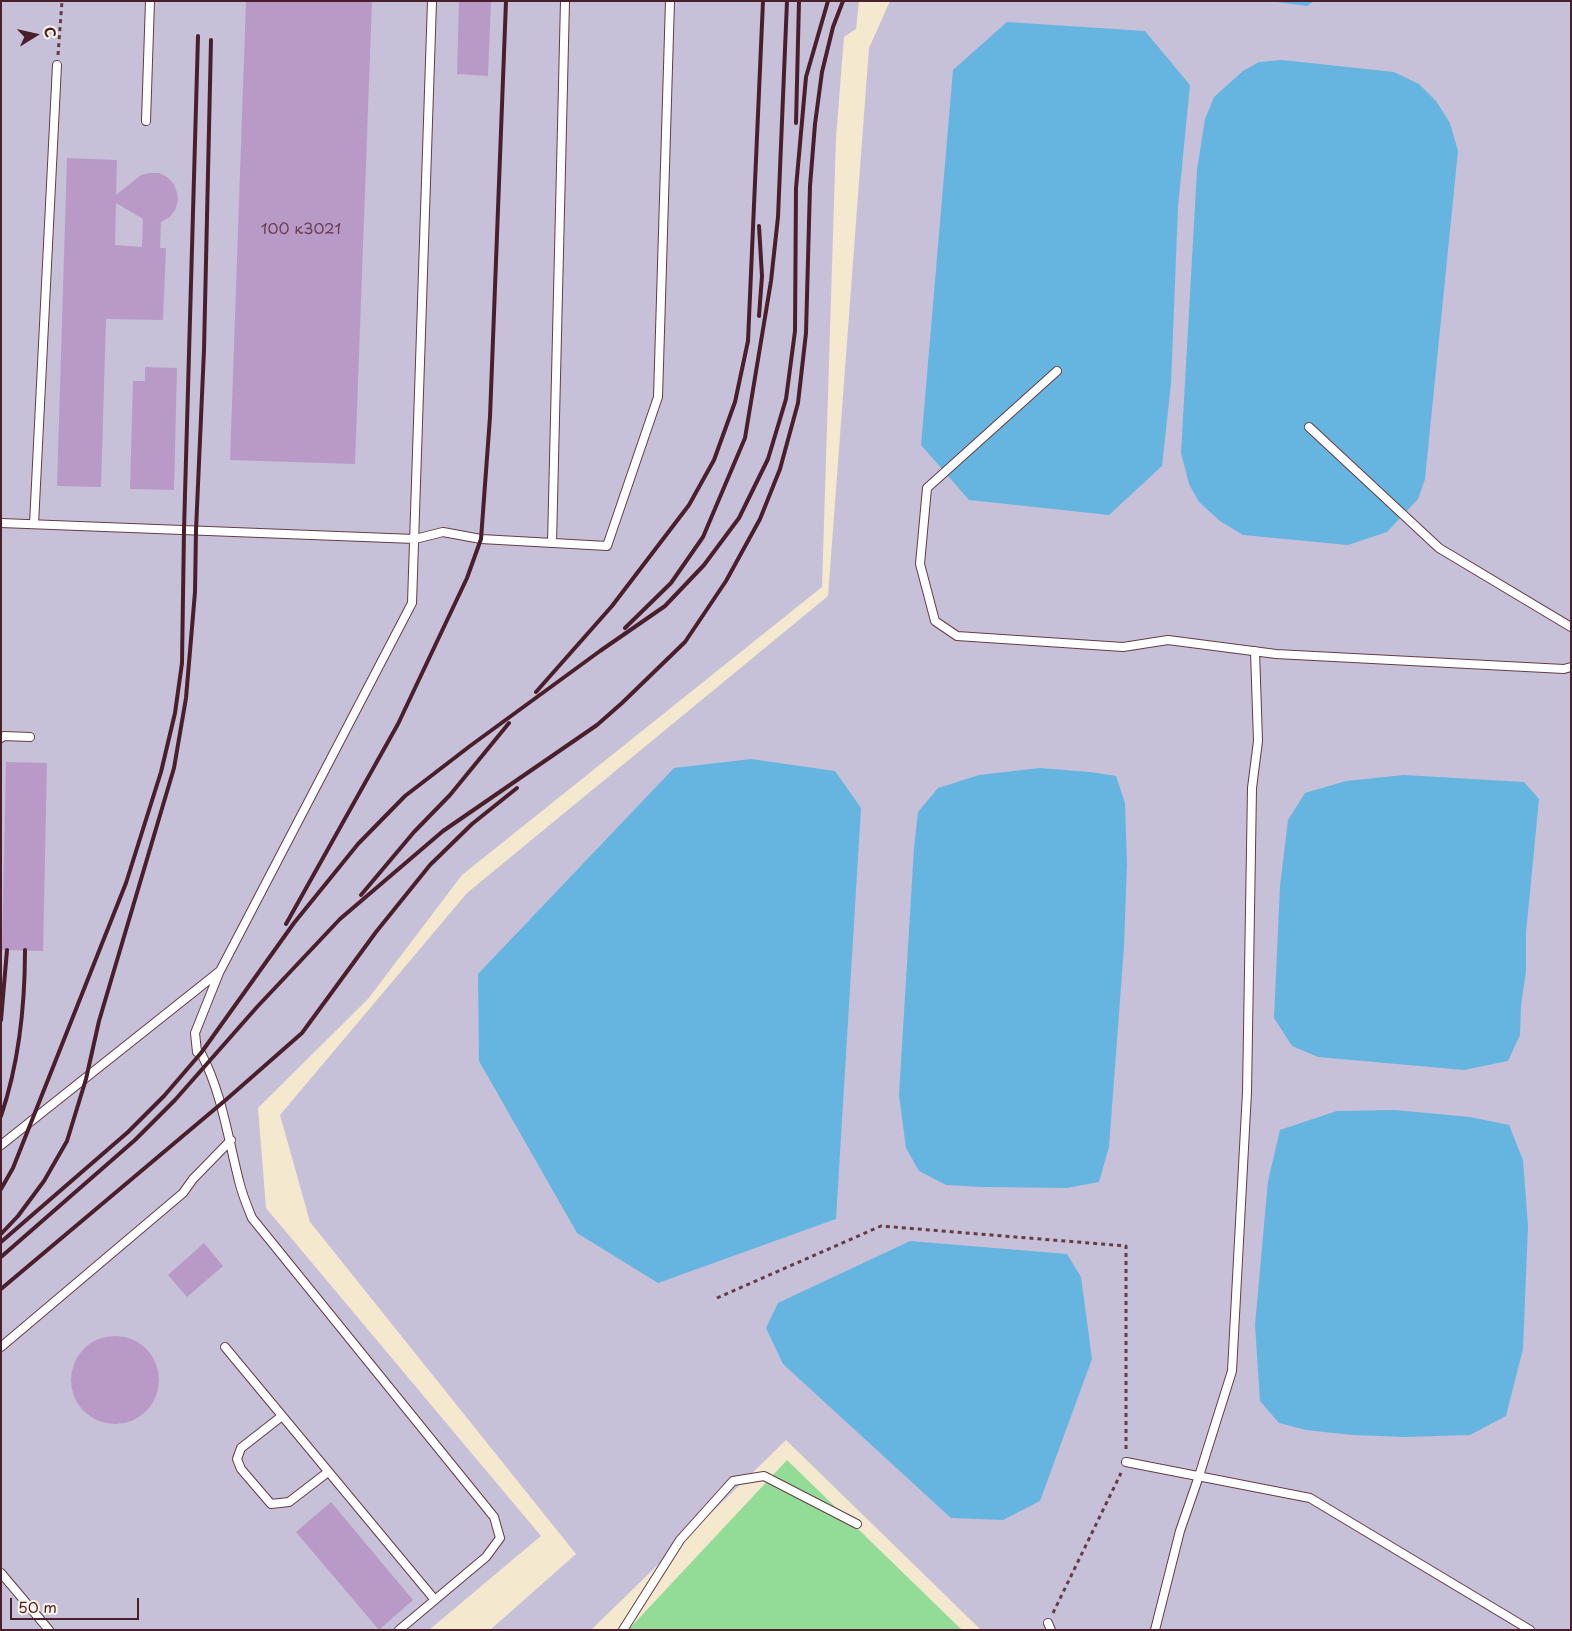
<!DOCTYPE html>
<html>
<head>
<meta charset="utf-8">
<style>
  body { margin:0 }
  #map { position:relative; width:1572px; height:1631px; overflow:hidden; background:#f4e9cf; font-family:"Playpen Sans",sans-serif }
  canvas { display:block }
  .frame { position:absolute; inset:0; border:2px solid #4a1f2b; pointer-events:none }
  .north { position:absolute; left:10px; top:10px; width:50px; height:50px; -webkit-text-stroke:4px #fcf5e5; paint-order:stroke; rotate:80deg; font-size:14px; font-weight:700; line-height:20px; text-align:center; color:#4a1f2b }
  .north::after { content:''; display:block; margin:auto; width:18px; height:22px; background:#4a1f2b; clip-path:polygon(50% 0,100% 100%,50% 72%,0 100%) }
  .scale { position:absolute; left:10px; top:1598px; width:129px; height:22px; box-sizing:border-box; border:2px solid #4a1f2b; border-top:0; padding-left:6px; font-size:15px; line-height:18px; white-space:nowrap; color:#4a1f2b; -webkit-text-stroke:4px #fcf5e5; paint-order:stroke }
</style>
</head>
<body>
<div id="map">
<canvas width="1572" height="1631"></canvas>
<div class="frame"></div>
<div class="north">С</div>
<div class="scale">50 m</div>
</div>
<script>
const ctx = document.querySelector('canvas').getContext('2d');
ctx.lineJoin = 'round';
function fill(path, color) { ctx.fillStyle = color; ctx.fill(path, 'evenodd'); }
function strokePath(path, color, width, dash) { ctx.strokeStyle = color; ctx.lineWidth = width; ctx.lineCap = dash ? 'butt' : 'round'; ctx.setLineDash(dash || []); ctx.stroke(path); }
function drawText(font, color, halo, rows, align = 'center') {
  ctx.font = font + ' "Playpen Sans",sans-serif'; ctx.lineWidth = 4; ctx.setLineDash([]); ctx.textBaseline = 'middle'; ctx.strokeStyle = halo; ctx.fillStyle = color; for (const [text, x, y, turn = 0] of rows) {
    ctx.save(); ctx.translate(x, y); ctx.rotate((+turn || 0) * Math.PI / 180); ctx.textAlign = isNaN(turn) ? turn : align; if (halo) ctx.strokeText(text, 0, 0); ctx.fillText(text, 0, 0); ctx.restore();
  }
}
fill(new Path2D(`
  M1,1h858l-3,28 -12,8 -8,101 -14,449 -360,288 -94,124 -110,109 8,100 275,328 -112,94h-428z
  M890,1h681v1629h-590l-195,-190 -195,190h-101l86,-76 -266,-332 -30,-107 187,-222 361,-297 41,-548z`), '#c7c0d9');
fill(new Path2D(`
  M787,1460l175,170h-334z`), '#92dc98');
fill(new Path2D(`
  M1269,1h45l-7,5z
  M1007,22l138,9 45,54 -12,122 -7,177 -9,82 -53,49 -140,-15 -48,-55 32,-375z
  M1282,60l112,12 25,12 17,17 14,22 8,28 -33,328 -7,20 -31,33 -39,13 -105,-10 -23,-14 -21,-19 -10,-18 -8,-31 16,-283 8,-51 9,-22 29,-26 16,-9z
  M751,759l84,12 26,37 -25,411 -178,64 -81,-50 -98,-172 -1,-87 196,-206z
  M1040,768l50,4 26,4 9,27 2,61 -3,83 -15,200 -10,35 -32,6 -85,-1 -36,-2 -27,-14 -13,-23 -7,-53 15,-247 4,-36 20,-24 41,-13z
  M1404,775l120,7 15,17 -13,134v38l-5,35 -1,29 -12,26 -44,9 -146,-13 -26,-11 -18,-28 6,-132 8,-66 17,-27 41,-12z
  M1395,1110l75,7 39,8 14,35 5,66 -5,123 -17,67 -36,19 -65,2 -53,-2 -46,-5 -27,-7 -19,-22 -5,-76 13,-144 12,-51 57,-19z
  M910,1241l157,13 14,23 11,82 -52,142 -37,19 -52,-2 -168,-154 -17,-36 12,-25z`), '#66b5e0');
fill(new Path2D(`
  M246,1h126l-17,463 -125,-4z
  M459,1h32l-3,75 -31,-2z
  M67,158l50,2 -1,35 25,-20 8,-2h10l8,4 7,7 3,9 1,8 -3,9 -5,7 -9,5 -1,26h6l-3,72 -57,-1 -5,168 -44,-1zM116,203l27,16 -1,28 -27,-2z
  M145,367l32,1 -3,122 -44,-1 3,-108h12z
  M6,762l41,1 -4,188 -41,-1z
  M204,1243l19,23 -36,31 -19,-22z
  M71 1380a44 44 0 1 1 88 0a44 44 0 1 1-88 0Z
  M331,1502l82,98 -34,30 -83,-98z`), '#b99ac6');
const service = new Path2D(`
  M146,121l4,-120
  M1057,371l-130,117 -7,76 15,57 22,15 166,11 45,-7 108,14 288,15 7,-2
  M1309,427l130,121 132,79
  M1,523l414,16 28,-7 38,7 126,7 51,-149 12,-396
  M34,524l23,-459
  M552,543l13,-542
  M1,738l3,-2 26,1
  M219,973l-24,60 2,19 4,1c21,40 27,85 38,128 3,13 8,25 13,37l242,299 6,21 -14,19 -87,73
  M1,1145l219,-174 192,-368 20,-602
  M1,1347l182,-154 10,-14 38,-39
  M225,1347l210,253
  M282,1416l-41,32 -4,11 4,10 30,35 18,-2 39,-30
  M1126,1462l184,36 220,132
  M1,1573l48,57
  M1048,1623l3,7
  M623,1630l57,-90 53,-59 31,-5 93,48
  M1155,1630l25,-99 19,-55 33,-105 15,-279 5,-304 6,-47 -3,-90`);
strokePath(service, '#643d44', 10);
strokePath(new Path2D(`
  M58,55l4,-54
  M717,1298l164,-72 245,20v204
  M1053,1613l68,-140`), '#643d44', 3, [4, 4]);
strokePath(service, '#fff', 8);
strokePath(new Path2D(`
  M796,123l3,-122
  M759,226l3,50 -3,40
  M625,628l46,-45 32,-46 42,-99 26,-157 7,-64 9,-216
  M536,692l76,-86 77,-101 25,-45 21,-58 13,-61 15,-340
  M361,895l53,-63 36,-37 59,-72
  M286,924l112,-200 69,-146 14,-39 9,-122 16,-416
  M1,1020l6,-70
  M1,1116c18,-53 24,-110 24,-166
  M1,1189l12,-21 113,-285 35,-111 14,-59 7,-50 2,-133 14,-494
  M1,1234l17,-18 26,-35 23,-40 19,-62 13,-58 75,-253 12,-70 9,-106 1,-62 8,-180 7,-310
  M1,1242l127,-110 36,-36 37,-43 93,-130 64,-79 47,-48 65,-50 130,-95 65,-45 39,-41 35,-47 29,-59 18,-60 9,-68 1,-143 10,-111 22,-76
  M1,1257l134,-117 40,-40 82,-93 83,-88 103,-88 154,-106 25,-22 63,-61 41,-61 34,-62 20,-50 18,-66 8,-70 4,-147 5,-62 7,-52 11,-45 10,-26
  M1,1289l227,-191 74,-65 74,-101 54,-67 42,-41 45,-36`), '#4a1f2b', 4);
drawText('15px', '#663e52', null, [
  ["100 к3021",301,230]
]);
</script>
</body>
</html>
